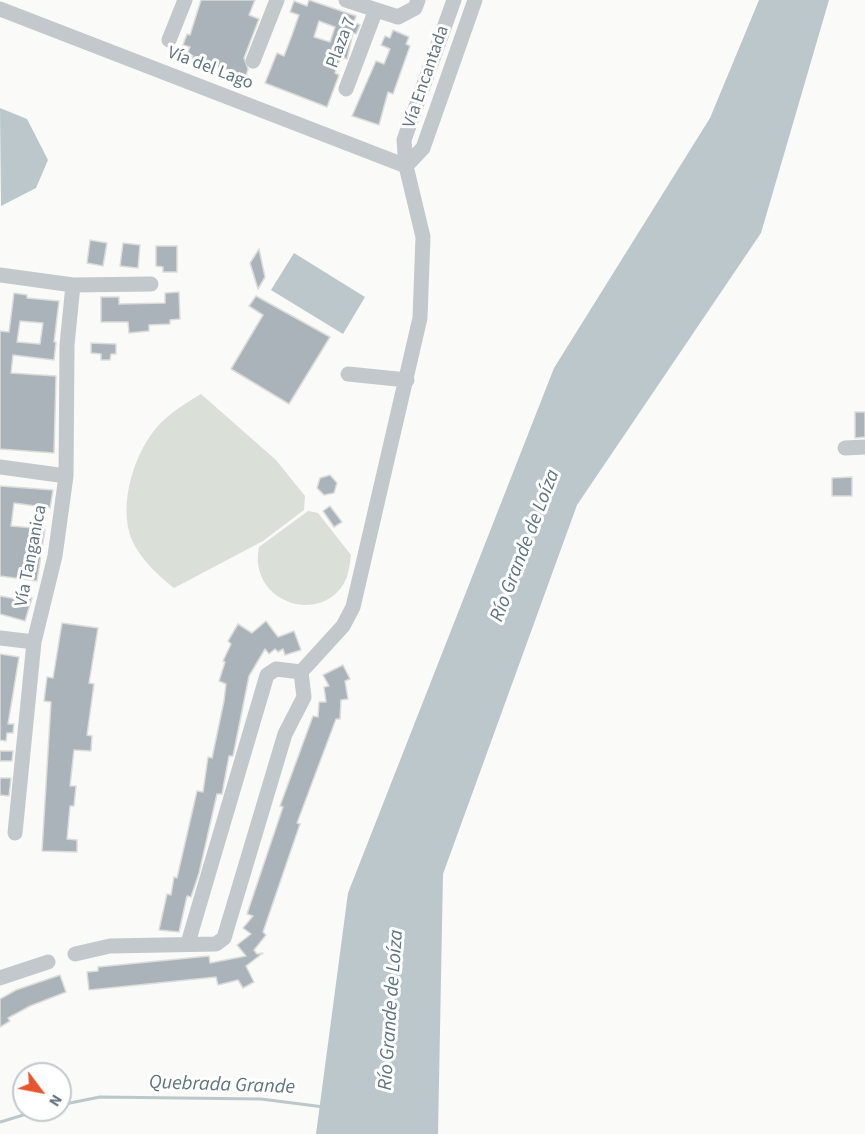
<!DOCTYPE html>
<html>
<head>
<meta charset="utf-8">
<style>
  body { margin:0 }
  #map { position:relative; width:865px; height:1134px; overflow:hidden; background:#fafaf8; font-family:"Source Sans 3",sans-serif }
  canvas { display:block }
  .north { position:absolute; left:12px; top:1062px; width:60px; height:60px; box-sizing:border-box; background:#fff; border:2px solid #c1c8cd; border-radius:50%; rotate:122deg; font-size:16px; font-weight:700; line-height:24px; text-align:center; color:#657683 }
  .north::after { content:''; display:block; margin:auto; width:21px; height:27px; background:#e4572e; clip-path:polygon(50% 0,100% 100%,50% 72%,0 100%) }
</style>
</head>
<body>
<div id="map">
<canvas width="865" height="1134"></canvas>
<div class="north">N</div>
</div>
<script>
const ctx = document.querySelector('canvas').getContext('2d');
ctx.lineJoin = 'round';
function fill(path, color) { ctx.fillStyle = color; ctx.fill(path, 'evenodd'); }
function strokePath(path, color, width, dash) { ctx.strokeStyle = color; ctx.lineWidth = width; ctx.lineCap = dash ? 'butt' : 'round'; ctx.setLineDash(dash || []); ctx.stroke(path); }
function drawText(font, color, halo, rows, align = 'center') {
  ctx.font = font + ' "Source Sans 3",sans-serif'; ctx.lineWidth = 6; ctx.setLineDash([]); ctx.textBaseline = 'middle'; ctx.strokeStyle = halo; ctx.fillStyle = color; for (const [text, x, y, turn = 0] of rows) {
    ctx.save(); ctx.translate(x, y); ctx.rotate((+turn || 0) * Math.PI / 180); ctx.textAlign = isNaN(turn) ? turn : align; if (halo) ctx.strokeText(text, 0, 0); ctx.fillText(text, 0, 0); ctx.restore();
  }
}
fill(new Path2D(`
  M201,394l75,66 29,36 -1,14 -41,31 -89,47c-14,-11 -28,-24 -38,-40 -21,-34 -4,-92 21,-121 13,-14 27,-23 44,-33z
  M308,511l10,2 33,42c-1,7 -2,15 -4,22 -21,51 -100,27 -88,-30z`), '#dadfd7');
fill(new Path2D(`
  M759,0h70l-68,233 -184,272 -134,369 -5,260h-122l32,-241 206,-525 156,-250z
  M0,108l27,11 21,41 -12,28 -35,18z
  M294,253l71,44 -22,37 -72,-44z`), '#bbc7cb');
strokePath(new Path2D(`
  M60,1105l40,-8 161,2 63,8
  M0,1122l40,-12`), '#bbc7cb', 3);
const building = new Path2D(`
  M201,0h54l-6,15 10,4 -15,39 4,11 -2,7 -37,-12 -1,4 -17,-7 2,-5 -6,-2 3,-7 -7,-2 4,-11 3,1z
  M309,0l47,16 -2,6 6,3 -4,9 -3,-1 -6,26 -6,-2 -6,16 4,2 -12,32 -62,-24 12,-30 7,3 8,-21 7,-20 -9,-3 4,-11 13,5zM319,21l16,6 -5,15 -16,-5z
  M393,30l16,7 -3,7 4,2 -17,48 -5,-2 -9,33 -27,-9 24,-55 8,3 6,-15 -9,-4 4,-9 5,2z
  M90,240l17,3 -4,23 -16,-3z
  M123,243l17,2 -2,23 -18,-2z
  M156,246h21v26h-14v-5l-7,-1z
  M259,249l6,28 -7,12 -8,-26z
  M179,292l1,27 -10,1v4l-21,1v6l-20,2 -1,-11h-27v-25h18v7l46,-1v-10z
  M14,293l13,2v3l32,3 -5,41h2l-2,18 -41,-5 -2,18 45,3 -2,77 -54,-4v-118l9,1zM20,321l23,2 -3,21 -23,-2z
  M256,296l74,41 -41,67 -58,-35 32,-54 -14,-9z
  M91,343l25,1v10h-5l-1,6h-9v-6l-10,-1z
  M855,412h10v25l-10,1z
  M330,475l7,8 -3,10 -10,2 -7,-7 3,-10z
  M852,477v19h-20v-18z
  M0,486l53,4 -3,18 -36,-5 -3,23 34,3 -8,52 -37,-5z
  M330,506l12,16 -8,5 -11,-16z
  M17,594l15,4 -7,23 -25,-7v-18l16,3z
  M266,621l12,16 16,-6 7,19 -16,5 -2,-6 -5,3 -3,-3 -6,5 -4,-5 -16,27 -16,80h-4l-7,38h-5l-18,79 -8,24 -4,-1 -8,36 -20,-2 8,-36 4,1 3,-18 3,1 20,-87 6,1 5,-35 4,1 12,-57 2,-17 -7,-3 6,-19 -2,-1 8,-17 -3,-3 10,-17 14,9z
  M62,623l36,5 -9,55 5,1 -7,51 5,1 -1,15 -17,-1 -4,36h6l-2,20h-4l-3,33 10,1v12l-35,-1 9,-149 -7,-1 3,-24 6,1z
  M0,654l19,3 -11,67h6l-1,9h-6l-1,8 -6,-1z
  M343,665l7,14 -5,2 3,18 -7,1 -1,19h-4l-39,104 3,1 -37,108 3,3 -12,15 3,4 6,-1 -17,13 8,16 -11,6 -5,-8 -20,5 -2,-8 -127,13 -2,-18 11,-1v-4l111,-11 1,7 36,-7 -9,-11 14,-11 -8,-6 10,-12 -6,-2 36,-107 -3,-1 33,-90 5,1 1,-15h7l-2,-15 5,-1 -6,-11z
  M0,751h13l-1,10h-12z
  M0,778h11l-2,18 -9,-1z
  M60,975l6,17 -36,14 -22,12 2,3 -10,6v-28l16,-9z`);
fill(building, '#aab3b9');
strokePath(building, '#dcdcda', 1.5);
strokePath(new Path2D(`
  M346,0l52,17 17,-9 3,-8
  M0,9l406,157
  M169,40l16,-40
  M253,61l24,-61
  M346,89l29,-77
  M406,166l17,-18 52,-148
  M0,275l73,10 78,-1
  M348,374l59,6
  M845,448l20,-1
  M0,467l66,9
  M0,638l34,4
  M15,833l19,-191 21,-86 11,-80 1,-131 6,-60
  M188,943l79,-268 9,-6 25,3
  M75,954l35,-8 106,-2 8,-6 61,-204 19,-37 -3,-25 42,-46 10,-19 67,-289 3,-81 -17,-71 -2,-26 50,-140
  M0,978l48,-16`), '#c3c8cc', 15);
drawText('18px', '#657683', '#fff', [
  ["Plaza 7",342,43,-69],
  ["Vía del Lago",210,69,21],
  ["Vía Encantada",427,77,-71],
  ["Vía Tanganica",32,556,-79]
]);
drawText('italic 20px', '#60757c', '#fff', [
  ["Río Grande de Loíza",526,546,-69],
  ["Río Grande de Loíza",392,1010,-86],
  ["Quebrada Grande",222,1086,2]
]);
</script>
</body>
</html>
